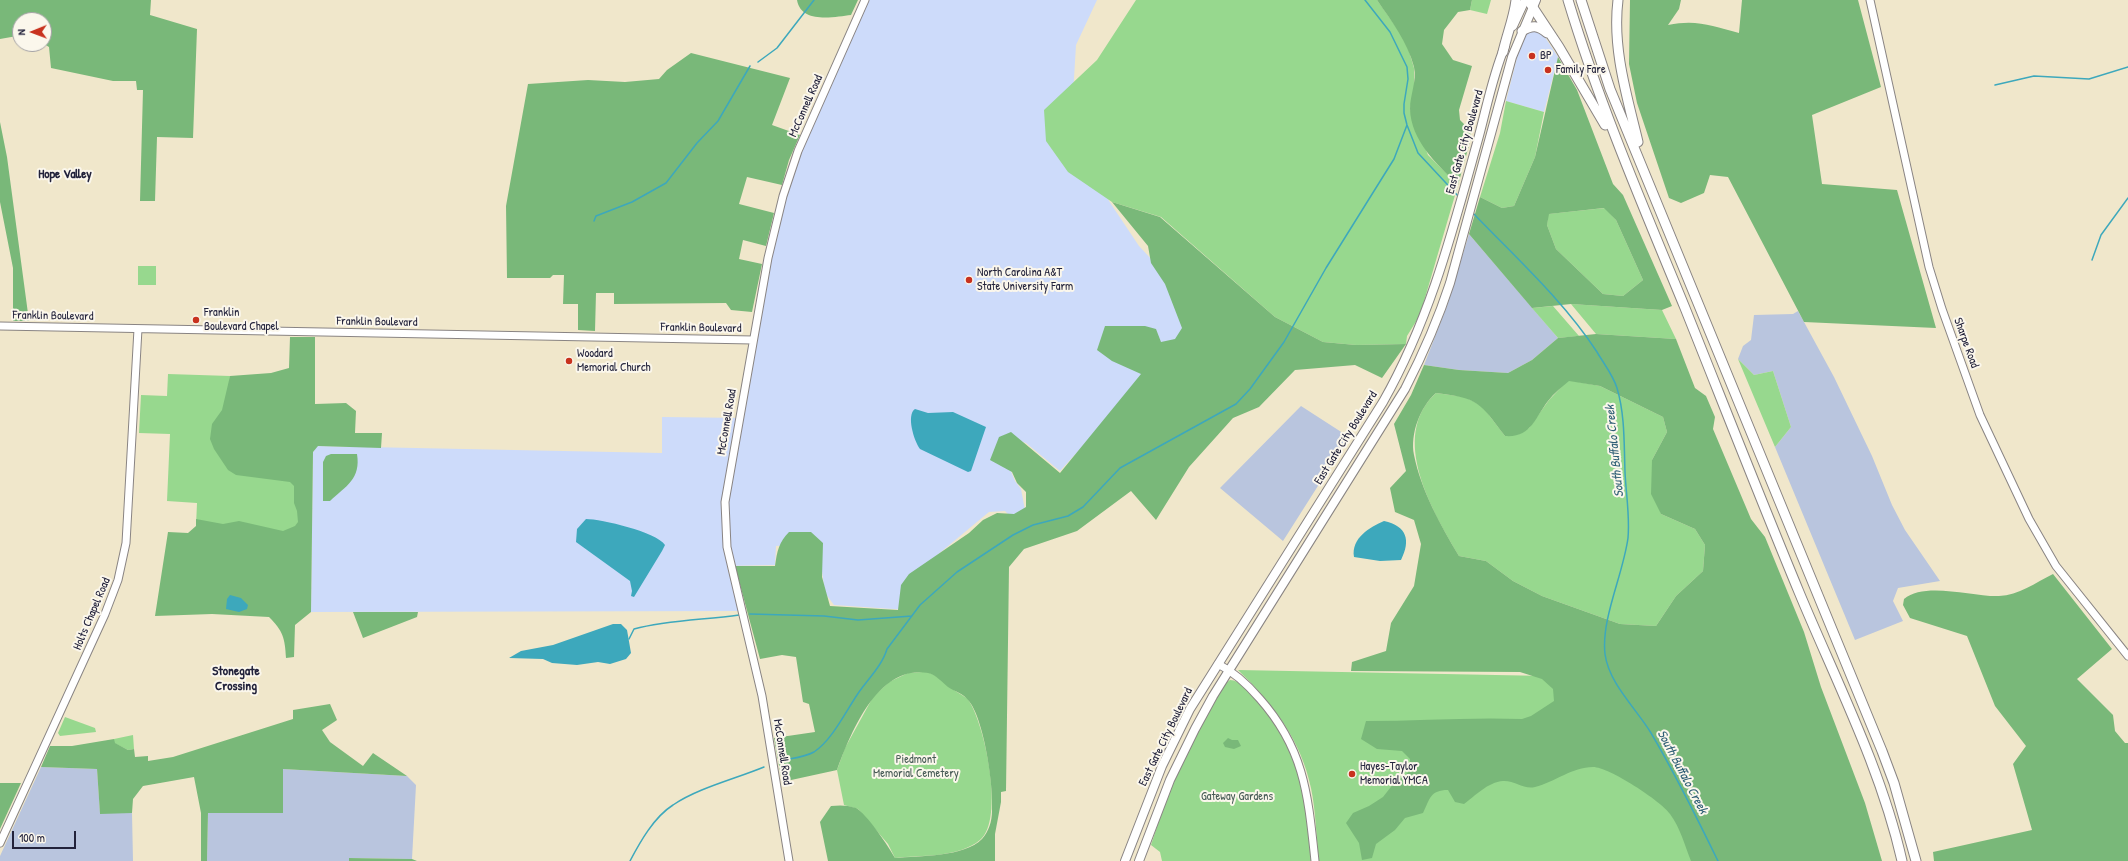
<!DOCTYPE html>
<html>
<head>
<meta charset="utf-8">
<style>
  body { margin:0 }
  #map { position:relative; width:2128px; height:861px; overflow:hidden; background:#f0e7cb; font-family:"Patrick Hand",sans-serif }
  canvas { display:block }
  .north { position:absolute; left:12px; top:12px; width:40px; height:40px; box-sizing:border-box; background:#fbf7ec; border:1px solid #a4a2a5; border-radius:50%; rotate:269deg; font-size:11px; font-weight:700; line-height:16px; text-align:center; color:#22223b }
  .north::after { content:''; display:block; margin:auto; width:14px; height:18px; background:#c8321e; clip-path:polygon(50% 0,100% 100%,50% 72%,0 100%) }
  .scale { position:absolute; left:12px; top:831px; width:64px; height:18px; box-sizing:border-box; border:2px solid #22223b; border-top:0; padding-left:5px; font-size:12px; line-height:14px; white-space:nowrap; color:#22223b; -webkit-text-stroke:3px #fbf7ec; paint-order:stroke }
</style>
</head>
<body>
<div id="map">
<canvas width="2128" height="861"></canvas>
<div class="north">N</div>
<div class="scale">100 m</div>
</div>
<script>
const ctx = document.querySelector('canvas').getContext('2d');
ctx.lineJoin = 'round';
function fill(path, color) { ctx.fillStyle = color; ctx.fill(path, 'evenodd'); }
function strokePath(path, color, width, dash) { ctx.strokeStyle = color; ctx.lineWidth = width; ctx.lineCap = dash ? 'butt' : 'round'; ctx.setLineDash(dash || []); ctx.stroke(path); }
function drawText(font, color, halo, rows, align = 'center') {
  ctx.font = font + ' "Patrick Hand",sans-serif'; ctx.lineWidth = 4; ctx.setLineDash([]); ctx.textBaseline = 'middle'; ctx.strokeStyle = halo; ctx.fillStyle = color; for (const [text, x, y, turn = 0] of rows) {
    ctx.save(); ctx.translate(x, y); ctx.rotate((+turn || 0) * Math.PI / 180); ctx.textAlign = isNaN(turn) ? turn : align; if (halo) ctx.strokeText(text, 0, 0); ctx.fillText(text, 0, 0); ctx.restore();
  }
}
fill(new Path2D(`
  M868,0h229l-21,45 -3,50 14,57 22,49 30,45 61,65 -55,67 -85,93 -34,-28 -19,-6 1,27 7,17 6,8 4,21 -15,6 -5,-5 -16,1 -71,59 -10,39 -74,-5 -9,-12 -7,-50 -42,3 -1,19 -48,1 12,45 -428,1 2,-160 4,-6 345,7v-36l82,1 29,-167 13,-56 20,-56z
  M1530,30l11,1 17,26 -14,55 -38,-11 16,-63z`), '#cddbfa');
fill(new Path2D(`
  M1469,234l89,104 -26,22 -24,13 -49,-3 -35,-5 23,-59z
  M1798,311l36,66 38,79 20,49 13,25 35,51 -42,7 -5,13 10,20 -48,19 -80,-193 16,-20 -18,-56 -19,4 -16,-16 5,-13 8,-6 3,-25 39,-1z
  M1301,406l48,31 -66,104 -63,-53z
  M41,767l56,2 3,44h32l1,48h-133v-5z
  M283,769l124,7 9,9 -4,74 -63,-1v3h-142l1,-48h75z`), '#b9c5de');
fill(new Path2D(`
  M1136,0h241l29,41 8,27v23l-4,18 18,46 30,30 -38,130 -13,21 -1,8 -50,1 -33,-3 -48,-25 -114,-100 -49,-15 -44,-30 -22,-31 -2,-31 53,-50z
  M1472,0h19l-4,14 -17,-4z
  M1506,101l38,11 -9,45 -21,49 -12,2 -22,-11 20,-64z
  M1605,208l11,12 27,60 -20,16 -20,-2 -47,-45 -9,-24 1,-11z
  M138,266h18v19h-18z
  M1571,304l91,6 14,29 -80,-5z
  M1553,306l26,30 -21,2 -26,-30z
  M1738,359l16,16 19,-4 18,56 -16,20z
  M168,374l62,2 -4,76 77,28 -1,60 -106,-14 1,-23 -30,-2 3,-67 -31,-1 2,-38 26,1z
  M1568,380l32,6 63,31 4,15 -15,28 9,54 34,15 10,16 -2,26 -27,25 -20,30 -36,-2 -78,-28 -29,-15 -27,-20 -27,-5c-26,-44 -71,-119 -23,-163l29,4 17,9 23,30 24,-8 20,-28z
  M1238,670l361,7 42,88 63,96h-385c-3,-24 -3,-49 -8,-73 -10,-48 -38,-84 -73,-118z
  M908,673c6,0 16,-2 22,0 9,3 18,14 27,19 4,3 10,5 12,9 16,24 36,119 11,139 -22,18 -58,15 -85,18l-7,-14 -30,-35 -14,-4 -7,-35 8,-22 28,-51 16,-15z
  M1230,680c10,0 20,12 26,20 15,18 31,39 39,61 11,32 13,67 16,100h-149l-2,-9 -9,-7 20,-61 28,-58 27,-43z
  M65,717l30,11 1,4 -36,4 -2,-3z
  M133,735l1,14 -6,1 -14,-7v-4z`), '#97d88e');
fill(new Path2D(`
  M0,0h151l-1,15 47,14 -4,109 -36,-1 -2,64h-15l3,-111h-6l-1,-9h-23l-62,-13 -2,-21 -5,-3v-24h-24v20h-2l-1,-4 -17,3z
  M797,0h61l-7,15c-17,2 -50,9 -54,-15z
  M1377,0h95l-2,10 -12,2 -14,18 -2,14 11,16 19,6 -13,44 1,10 10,10 1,8 -13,47c-21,-21 -47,-44 -48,-76 0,-14 7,-28 4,-42 -7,-26 -22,-45 -37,-67z
  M1630,0h51l-2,9 -11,16c29,-6 44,1 71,8l3,-33h116l23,87 -69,28 10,69 75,6 39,138 -132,-6 -76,-145 -18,-2 -6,18 -23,10 -12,-5 -32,-95 -8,-39z
  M691,53l99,25 -18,47 28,10 -11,25 -7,25 -35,-8 -8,27 35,9 -8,33 -23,-6 -4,19 23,5 -10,48 -21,-2 -5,-7 -112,1v-11h-18l-1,38 -17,-1v-26h-15l1,-29h-11l-3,3h-43l-1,-72 22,-122 60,-4 37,2 34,-3 8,-9z
  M1558,57l19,33 36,94 10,11 49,111 -10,4 -91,-6 -39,4 -63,-74 11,-37 22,11 12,-2 21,-49zM1604,208l12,12 27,60 -20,16 -20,-2 -47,-45 -9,-24 2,-11z
  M0,122l7,35 22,164h-16v-53l-13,-66z
  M1112,202l48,15 115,100 48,25 33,3 50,-1 -24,34 -27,-13 -60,5 -36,37 -26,11 -44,49 -33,53 -25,-29 -54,40 -53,18 -15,18 -3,224 -5,1v10l-6,32v27h-167l-8,-39 11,-16c9,-1 16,-1 25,2 10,5 33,39 39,50 24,-2 69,-1 87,-19 7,-8 10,-18 10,-28 2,-23 -8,-94 -24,-111 -4,-6 -14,-9 -20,-13 -5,-4 -13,-13 -20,-14 -50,-9 -77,59 -91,97l-55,12 -8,-44 41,-6 -6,-28 -6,-2 -7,-45 -14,-2 -22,4 -25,-93h40c2,-15 4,-24 14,-34h22l12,11 -1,34 8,29 68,4 3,-25 8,-11 60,-41 14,-13 14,-7 17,1 12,-7v-15l-9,-9 -5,-11 -22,-12 9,-23 12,-5 49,41 81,-99 -29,-13 -15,-11 8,-24h40l11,3 5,13 14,-3 7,-11 -17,-44 -14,-21 -3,-17z
  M1596,334l80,5 19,49 11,8 9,21 -2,12 38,90 14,18 39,95 17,55 44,116 17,58h-191c-6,-15 -11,-34 -21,-47 -9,-13 -61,-47 -77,-47 -21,0 -38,15 -58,20 -11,3 -21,-7 -32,-6 -15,1 -28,15 -39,23l-9,-2 -7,-12c-18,0 -18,9 -25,23l-18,5 -10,12 -19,14 -4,14 -10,2 -3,-17 -13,-20 7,-10 16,-7 14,-9 11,-14 16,-12v-12l-8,-8 -25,-2 -16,-10 5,-18c52,0 104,-4 156,-2l9,-3 23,-15 -1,-12 -11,-10 -22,-7 -169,-1 1,-9 34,-11 5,-28 23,-37 7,-42 -7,-24 -19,-8 -5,-24 16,-17 -12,-47 17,-29 13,-30 35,5 49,3 24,-13 26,-22zM1569,381l31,5 63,31 4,15 -15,28 -1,34 10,20 34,15 10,16 -2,26 -27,25 -20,30 -36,-2 -78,-28 -29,-15 -27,-20 -27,-5c-18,-30 -38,-66 -45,-101 -4,-21 6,-48 22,-62 43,5 44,10 69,43 26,2 30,-18 43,-35 6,-8 14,-14 21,-20z
  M290,337h25v67l31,-1 10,8 -1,22h27l-1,15 -63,-2 -5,6 -2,160 -16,13 -1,32 -8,1c-1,-20 -3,-27 -17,-41l-57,-3 -57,2 13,-84 20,1 8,-7v-7l27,5 16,-3 44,10 12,-5 3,-4 -1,-11 -3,-8v-17l-4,-4 -54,-7 -8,-5 -14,-21 -4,-10 2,-15 10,-14 8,-34 41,-3 18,-5z
  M331,454h26c4,25 -11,32 -27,47h-7v-39l3,-6z
  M2053,574l59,75 -35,30 36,36 2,16 10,12h3v118h-194l-1,-9 99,-22 -19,-66 13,-18 -31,-40 -28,-70 -57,-18 -7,-13 1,-6c21,-18 69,-2 95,-3 20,-1 36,-13 54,-22z
  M353,612h65l-1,5 -54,21z
  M330,704l7,16 -15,10 8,12 33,24 10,-13 34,23 -124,-7v44h-75l-1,48h-6v-48l-7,-36 -51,9 -10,13 -1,14 -32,1 -3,-45 -56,-2 9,-21h22l42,-7 1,4 13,7 6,-1 1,8 13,-1v5l25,-4 120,-38v-9z
  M1228,738l4,2h6l3,6 -7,3 -9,-2 -2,-4z
  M0,783h21l-21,46z
  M349,858l63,1 5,2h-68z`), '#79b879');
fill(new Path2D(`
  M915,409l13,4 25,-1 33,15 -15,44 -3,1 -48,-23c-6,-8 -14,-34 -5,-40z
  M586,519c15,0 71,13 79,26l-3,6 -28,46 -3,-1 1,-5 -2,-10 -54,-39 1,-13z
  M1384,521c23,5 27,19 17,39l-21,1 -26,-4c-3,-19 16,-30 30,-36z
  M230,595l11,3 7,7 -1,4 -8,3 -13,-3 1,-10z
  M613,624h8l6,6 4,23 -5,6 -16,5 -12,-2 -21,3 -25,-2 -9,-4 -34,-1 12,-7 32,-6z`), '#3da8bc');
strokePath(new Path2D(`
  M1365,0l25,32 17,35 1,12 -4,25v9l3,12 11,28 41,44
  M758,62l19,-14 37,-48
  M1995,85l39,-9 55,3 39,-12
  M1472,212c43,45 91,88 125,140 7,12 16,23 20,36 8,27 7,56 8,84 1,22 5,44 3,66 -5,37 -27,81 -23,116 4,30 31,54 46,79 25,42 46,85 67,128
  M594,221l2,-5 36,-14 34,-19 31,-40 21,-22 32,-55
  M2092,260l9,-25 27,-37
  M750,614l74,2 34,4 54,-4
  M629,639l5,-10c34,-9 70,-9 105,-14
  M784,760c10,-2 21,-3 30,-8 18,-12 31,-39 43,-57 10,-15 25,-29 30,-46l33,-44 37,-33 56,-37 20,-10 35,-9 15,-9 37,-39 116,-64 14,-15 34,-47 42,-74 48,-77 20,-32 13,-34
  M630,861c10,-19 24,-44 43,-56 25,-17 62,-26 91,-38`), '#3da8bc', 1.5);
const secondary = new Path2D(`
  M1870,0l59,267 13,42 38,106 49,104 27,47 72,90
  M0,326l753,14
  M1218,664c16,8 30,21 42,35 45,51 48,97 55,162
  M0,843l105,-229 13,-34 8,-37 12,-214
  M789,861l-27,-165 -35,-149 -2,-45 43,-244 15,-62 15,-45 67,-151`);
const primary = new Path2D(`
  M1513,26l12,-26
  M1125,861l37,-95 28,-57 193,-307c47,-83 69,-169 94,-259 9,-32 15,-66 28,-97
  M1139,861l31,-81 25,-51 18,-33 192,-307c18,-35 33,-69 45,-106l62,-226 24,-57`);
const highway = new Path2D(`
  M1528,0l31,47 46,78
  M1568,0c32,106 75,206 117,308 38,95 75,190 114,284 37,89 82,176 103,269
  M1581,0l29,89 272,662 12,32 22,78
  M1618,0c-6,48 9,96 20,142
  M1522,31c10,-6 16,-6 25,2
  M1503,52c4,-18 11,-34 13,-52`);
strokePath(secondary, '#898483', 9);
strokePath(primary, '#898483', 10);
strokePath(highway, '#898483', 11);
strokePath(secondary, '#fff', 7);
strokePath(primary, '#fff', 8);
strokePath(highway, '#fff', 9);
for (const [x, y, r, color] of [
  [1532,56,4,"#c8321e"],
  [1548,70,4,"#c8321e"],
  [969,280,4,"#c8321e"],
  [196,320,4,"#c8321e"],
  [569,361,4,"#c8321e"],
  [1352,774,4,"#c8321e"]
]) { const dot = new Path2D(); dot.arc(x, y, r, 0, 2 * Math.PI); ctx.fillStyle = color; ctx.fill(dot); strokePath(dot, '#fbf7ec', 1.5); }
drawText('12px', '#22223b', '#fbf7ec', [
  ["BP",1540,56],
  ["Family Fare",1556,70],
  ["North Carolina A&T",977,273],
  ["State University Farm",977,287],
  ["Franklin",204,313],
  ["Boulevard Chapel",204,327],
  ["Woodard",577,354],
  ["Memorial Church",577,368],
  ["Hayes-Taylor",1360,767],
  ["Memorial YMCA",1360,781]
], 'left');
drawText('12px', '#22223b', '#fbf7ec', [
  ["McConnell Road",806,106,-66],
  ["East Gate City Boulevard",1465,142,-74],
  ["Franklin Boulevard",53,316,1],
  ["Franklin Boulevard",377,322,1],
  ["Franklin Boulevard",701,328,1],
  ["Sharpe Road",1966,343,70],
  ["McConnell Road",727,422,-80],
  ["East Gate City Boulevard",1346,438,-58],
  ["Holts Chapel Road",92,614,-67],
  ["East Gate City Boulevard",1166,737,-64],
  ["McConnell Road",782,752,81]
]);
drawText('12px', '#455954', '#fbf7ec', [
  ["Piedmont",916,760],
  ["Memorial Cemetery",916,774],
  ["Gateway Gardens",1237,797]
]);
drawText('bold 13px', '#22223b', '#fbf7ec', [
  ["Hope Valley",65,175],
  ["Stonegate",236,672],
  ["Crossing",236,687]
]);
drawText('italic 13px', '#2e5e75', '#fbf7ec', [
  ["South Buffalo Creek",1615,451,-96],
  ["South Buffalo Creek",1682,772,62]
]);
</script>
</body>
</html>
